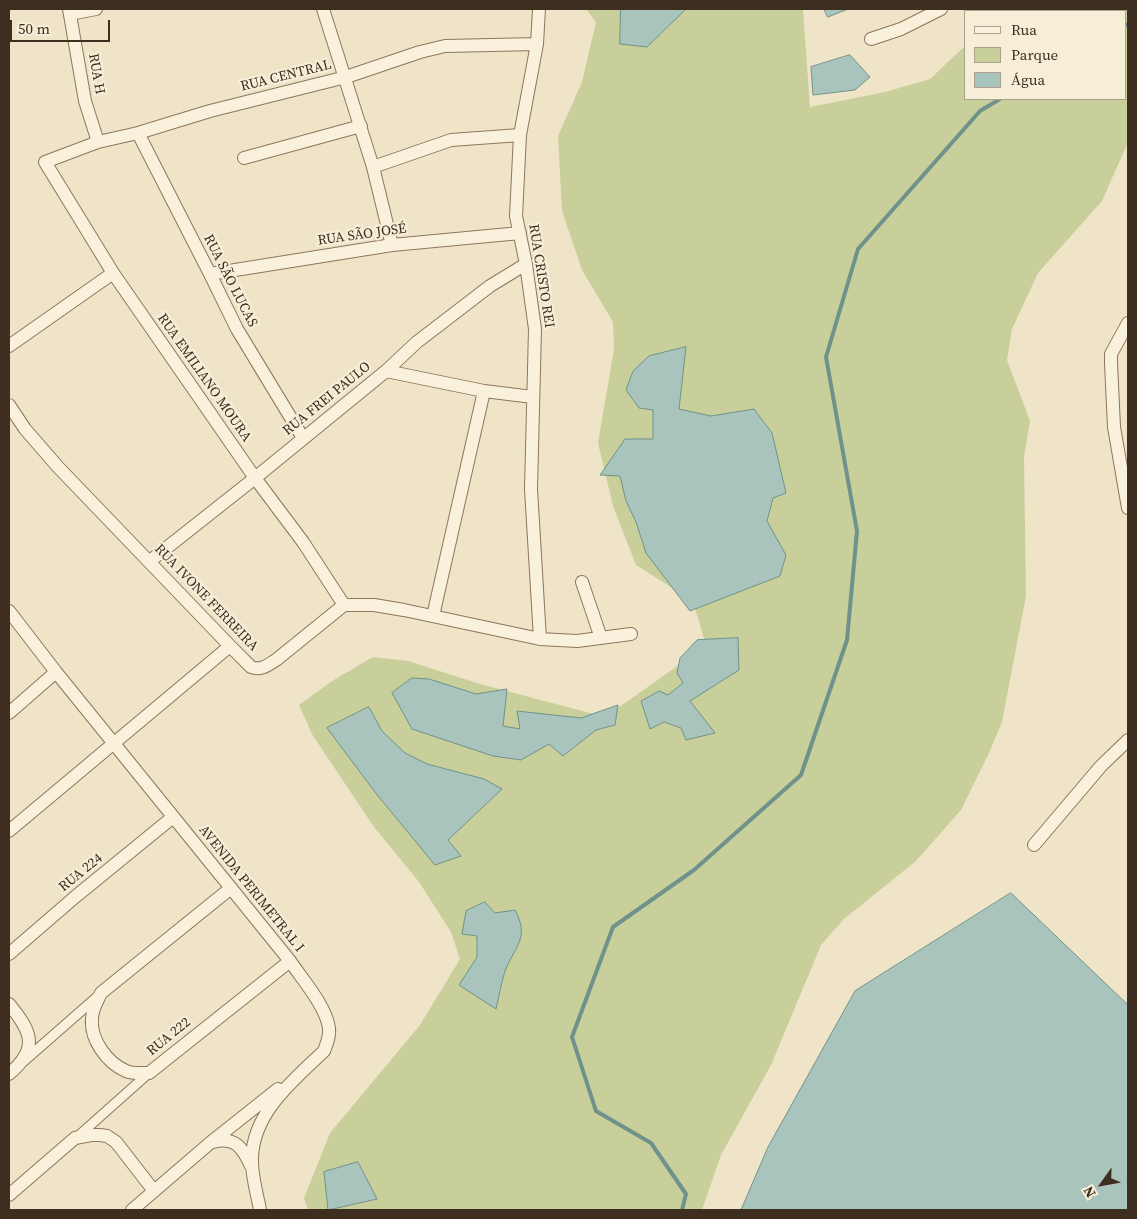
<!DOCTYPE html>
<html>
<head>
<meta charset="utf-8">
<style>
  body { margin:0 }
  #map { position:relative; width:1137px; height:1219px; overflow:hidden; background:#f0e4c8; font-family:"Source Serif 4",serif }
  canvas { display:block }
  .frame { position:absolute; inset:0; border:10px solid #3d2e20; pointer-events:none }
  .legend { position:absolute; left:964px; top:10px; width:162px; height:90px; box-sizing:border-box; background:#f7eed8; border:1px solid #ada18e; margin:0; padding:6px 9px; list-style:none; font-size:15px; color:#3d2e20 }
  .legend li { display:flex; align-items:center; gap:10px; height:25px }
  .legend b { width:25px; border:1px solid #ada18e }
  .north { position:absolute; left:1077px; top:1159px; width:50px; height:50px; -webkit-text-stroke:4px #f7eed8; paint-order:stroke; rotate:238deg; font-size:14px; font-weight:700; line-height:20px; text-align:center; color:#3d2e20 }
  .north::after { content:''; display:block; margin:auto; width:18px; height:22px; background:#3d2e20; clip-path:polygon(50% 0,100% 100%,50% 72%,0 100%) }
  .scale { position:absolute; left:10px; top:20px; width:100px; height:22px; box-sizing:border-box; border:2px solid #3d2e20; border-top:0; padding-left:6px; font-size:15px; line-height:18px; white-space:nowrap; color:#3d2e20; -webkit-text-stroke:4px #f7eed8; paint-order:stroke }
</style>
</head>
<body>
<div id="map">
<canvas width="1137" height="1219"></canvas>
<div class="frame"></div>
<ul class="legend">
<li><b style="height:6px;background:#faf1dc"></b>Rua</li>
<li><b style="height:14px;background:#c9cf9b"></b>Parque</li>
<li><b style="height:14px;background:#a9c4bc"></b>Água</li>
</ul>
<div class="north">N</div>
<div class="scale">50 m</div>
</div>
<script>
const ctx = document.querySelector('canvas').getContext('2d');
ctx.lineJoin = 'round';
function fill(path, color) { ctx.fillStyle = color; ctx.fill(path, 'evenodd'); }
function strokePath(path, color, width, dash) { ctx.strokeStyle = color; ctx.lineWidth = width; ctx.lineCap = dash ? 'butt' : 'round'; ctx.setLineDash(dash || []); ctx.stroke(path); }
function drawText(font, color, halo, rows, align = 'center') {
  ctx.font = font + ' "Source Serif 4",serif'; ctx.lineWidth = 4.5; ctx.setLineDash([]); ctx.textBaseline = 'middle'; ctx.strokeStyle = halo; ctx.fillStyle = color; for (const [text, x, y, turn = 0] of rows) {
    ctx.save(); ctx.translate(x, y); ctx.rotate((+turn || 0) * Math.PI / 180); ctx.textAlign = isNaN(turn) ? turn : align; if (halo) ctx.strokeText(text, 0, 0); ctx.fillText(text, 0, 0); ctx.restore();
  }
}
fill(new Path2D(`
  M586,9h217l7,98 75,-15 45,-13 36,-34v54h160v-88h-125l3,-2h124v133l-26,59 -64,72 -26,56 -5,31 23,61 -6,36 2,139 -24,126 -13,31 -28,57 -45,51 -72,58 -23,26 -50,120 -50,90 -19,55h-394l-4,-12 26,-65 90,-108 40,-66 -9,-27 -32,-50 -45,-55 -61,-91 -14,-31 33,-24 41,-24 35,4 72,23 125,33 101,-71 -13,-45 -57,-36 -23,-59 -15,-63 16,-94 -1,-27 -31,-52 -20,-59 -4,-75 24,-54 14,-60z`), '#c9cf9b');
const water = new Path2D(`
  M621,9h65l-39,38 -27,-3z
  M824,9h24l-20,8z
  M850,55l20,22 -15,13 -42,5 -2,-28z
  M686,347l-7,62 32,7 43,-7 18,24 14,60 -13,5 -6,23 19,34 -6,21 -90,35 -44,-58 -10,-31 -10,-21 -6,-25 -20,-1 25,-36h28v-29l-14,-2 -13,-18 7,-19 16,-15z
  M738,638l1,32 -49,31 25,32 -29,7 -5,-12 -17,-6 -14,7 -9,-28 18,-10 9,4 15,-12 -6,-10 3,-15 17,-18z
  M412,678l17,1 47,15 31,-5 -4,37 17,3 -3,-18 64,7 37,-13 -3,20 -19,5 -33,26 -14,-12 -28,16 -28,-4 -81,-27 -20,-36z
  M369,707l13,24 23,22 22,11 57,15 18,10 -54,51 13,16 -26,9 -57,-69 -51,-68z
  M1011,893l117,112v205h-387l27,-63 87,-156z
  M485,902l10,11 20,-3c15,28 0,36 -10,61 -4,12 -6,26 -9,38l-37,-24 18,-28v-21l-15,-2 4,-23z
  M358,1162l19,37 -49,11 -4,-38z`);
fill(water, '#a9c4bc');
strokePath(water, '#6f938a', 1);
strokePath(new Path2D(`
  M1126,25l2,-1
  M682,1210l4,-16 -35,-51 -55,-32 -24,-74 41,-110 81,-57 107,-95 46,-135 10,-109 -31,-174 32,-108 122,-138 20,-12`), '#6f938a', 4);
const pedestrian = new Path2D(`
  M24,1061l73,-64
  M76,1138l73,-65`);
const minor = new Path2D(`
  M69,9l16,92 13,41
  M323,9l50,158 19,78
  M539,9l-2,35 -17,91 -4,81 10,48 9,65 -4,160 9,150
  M70,14l26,-5
  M871,39l30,-10 40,-20
  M138,133l72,141 27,55 66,109
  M244,158l117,-32
  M373,167l78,-27 69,-5
  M210,274l182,-29 128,-12
  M1128,323l-17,31v9l3,64 14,81
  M9,346l104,-73
  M386,371l98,20 49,6
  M9,405l16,24 33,38 172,179 21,21c10,4 17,-2 25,-7l68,-55h30l30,5 136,29 37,2 54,-7
  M150,561l105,-83 131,-107 31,-29 73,-56 36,-22
  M582,582l19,56
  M344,605l-41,-63 -48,-64 -142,-205 -68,-111 53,-20 40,-9 72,-22 136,-34 74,-25 25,-6 92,-2
  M9,611l47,61 234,289c12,18 36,45 39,67 1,8 -2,15 -5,23 -30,29 -70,60 -72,106 -1,18 5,36 8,53
  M433,616l51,-225
  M9,713l47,-41
  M9,831l221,-185
  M1034,845l67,-79 27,-26
  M231,888l-130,105c-4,9 -9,16 -9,26 -2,20 15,44 34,52 7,3 15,2 23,2l141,-112
  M9,954l66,-57 98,-80
  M9,1004c22,27 31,44 0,70
  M213,1142c22,-6 30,6 38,24
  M9,1195l66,-57 16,-3h9l7,1 9,6 38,49
  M132,1210l78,-67 68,-54`);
strokePath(pedestrian, '#8d765c', 11);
strokePath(minor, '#8d765c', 14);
strokePath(pedestrian, '#faf1dc', 9);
strokePath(minor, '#faf1dc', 12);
drawText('14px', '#3d2e20', '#f7eed8', [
  ["RUA H",96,74,80],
  ["RUA CENTRAL",286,76,-14],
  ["RUA SÃO JOSÉ",362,235,-8],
  ["RUA CRISTO REI",541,276,81],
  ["RUA SÃO LUCAS",230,281,63],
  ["RUA EMILIANO MOURA",204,378,55],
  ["RUA FREI PAULO",327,399,-39],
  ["RUA IVONE FERREIRA",206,598,46],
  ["RUA 224",81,873,-39],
  ["AVENIDA PERIMETRAL I",251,889,51],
  ["RUA 222",169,1037,-39]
]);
</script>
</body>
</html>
